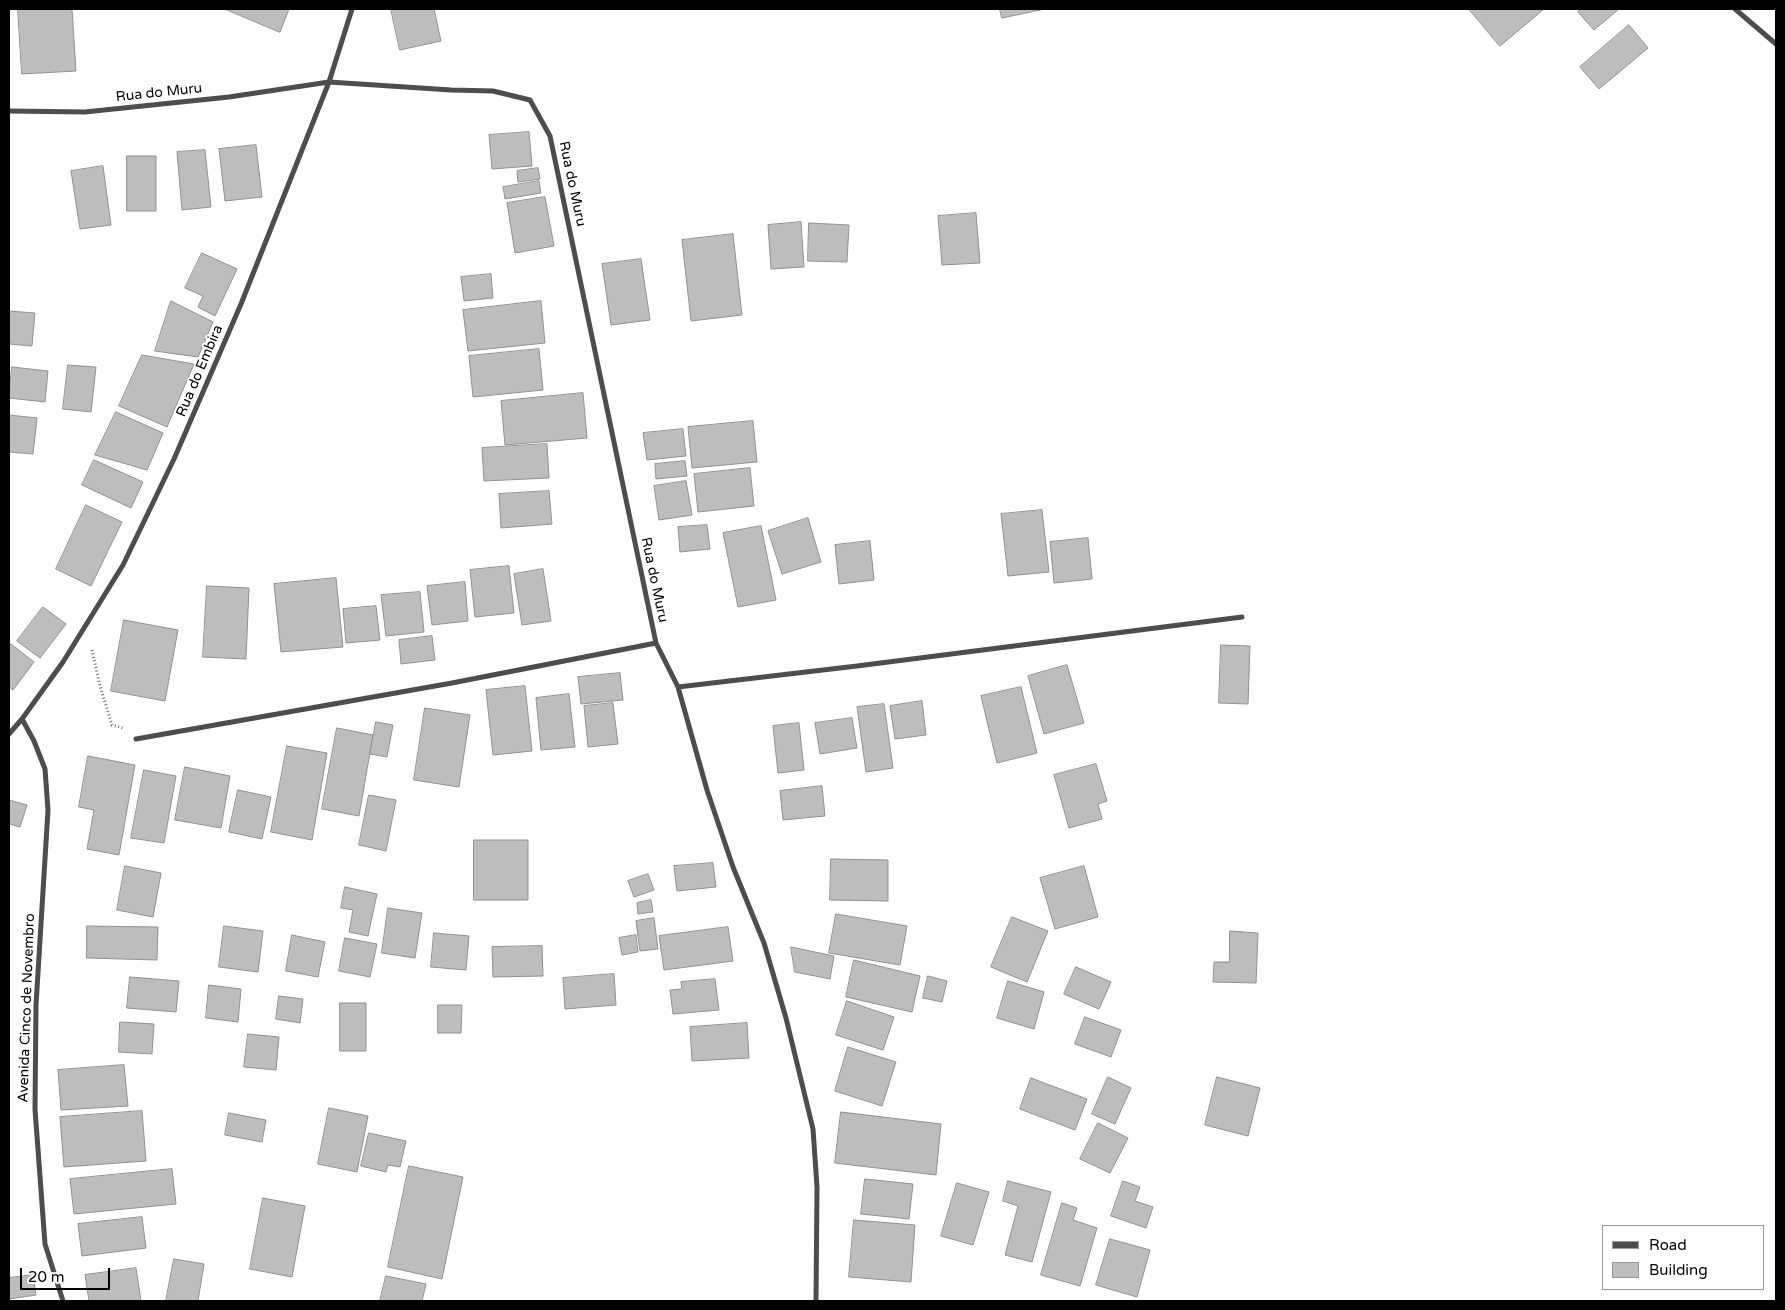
<!DOCTYPE html>
<html>
<head>
<meta charset="utf-8">
<style>
  body { margin:0 }
  #map { position:relative; width:1785px; height:1310px; overflow:hidden; background:#fff; font-family:"Varela Round",sans-serif }
  canvas { display:block }
  .frame { position:absolute; inset:0; border:10px solid #000; pointer-events:none }
  .legend { position:absolute; left:1602px; top:1225px; width:162px; height:65px; box-sizing:border-box; background:#fff; border:1px solid #999; margin:0; padding:6px 9px; list-style:none; font-size:15px; color:#000 }
  .legend li { display:flex; align-items:center; gap:10px; height:25px }
  .legend b { width:25px; border:1px solid #999 }
  .scale { position:absolute; left:20px; top:1268px; width:90px; height:22px; box-sizing:border-box; border:2px solid #000; border-top:0; padding-left:6px; font-size:15px; line-height:18px; white-space:nowrap; color:#000; -webkit-text-stroke:4px #fff; paint-order:stroke }
</style>
</head>
<body>
<div id="map">
<canvas width="1785" height="1310"></canvas>
<div class="frame"></div>
<ul class="legend">
<li><b style="height:6px;background:#4d4d4d"></b>Road</li>
<li><b style="height:14px;background:#bdbdbd"></b>Building</li>
</ul>
<div class="scale">20 m</div>
</div>
<script>
const ctx = document.querySelector('canvas').getContext('2d');
ctx.lineJoin = 'round';
function fill(path, color) { ctx.fillStyle = color; ctx.fill(path, 'evenodd'); }
function strokePath(path, color, width, dash) { ctx.strokeStyle = color; ctx.lineWidth = width; ctx.lineCap = dash ? 'butt' : 'round'; ctx.setLineDash(dash || []); ctx.stroke(path); }
function drawText(font, color, halo, rows, align = 'center') {
  ctx.font = font + ' "Varela Round",sans-serif'; ctx.lineWidth = 4; ctx.setLineDash([]); ctx.textBaseline = 'middle'; ctx.strokeStyle = halo; ctx.fillStyle = color; for (const [text, x, y, turn = 0] of rows) {
    ctx.save(); ctx.translate(x, y); ctx.rotate((+turn || 0) * Math.PI / 180); ctx.textAlign = isNaN(turn) ? turn : align; if (halo) ctx.strokeText(text, 0, 0); ctx.fillText(text, 0, 0); ctx.restore();
  }
}
const building = new Path2D(`
  M18,9h54l4,62 -54,3z
  M225,9h64l-9,23z
  M391,9h43l7,32 -41,9z
  M1000,9h45l-43,9z
  M1469,9h75l-44,37z
  M1582,9h37l-25,21 -16,-18z
  M1629,25l19,23 -49,41 -19,-22z
  M529,132l3,34 -40,3 -3,-34z
  M256,145l6,52 -37,4 -6,-52z
  M205,150l6,57 -29,3 -5,-58z
  M127,156h29v55h-29z
  M103,166l8,59 -31,4 -9,-58z
  M538,168l2,11 -22,3 -1,-11z
  M539,181l2,12 -36,6 -2,-12z
  M545,197l9,49 -39,7 -8,-50z
  M976,213l4,50 -38,2 -4,-49z
  M801,222l3,45 -33,2 -3,-44z
  M809,223l40,2 -2,37 -39,-1z
  M733,234l9,81 -51,6 -9,-81z
  M202,253l35,16 -22,47 -17,-9 5,-11 -18,-8z
  M641,259l9,61 -39,5 -9,-61z
  M491,274l2,24 -29,3 -3,-24z
  M171,301l42,21 -15,35 -43,-6z
  M541,301l4,42 -77,8 -5,-41z
  M9,311l26,2 -3,33 -23,-2z
  M539,349l4,41 -70,7 -4,-41z
  M142,355l52,9 -27,63 -48,-21z
  M68,365l28,2 -5,45 -28,-3z
  M12,367l36,4 -3,31 -36,-4z
  M583,393l4,45 -82,7 -4,-44z
  M116,412l47,21 -16,37 -52,-15z
  M9,415l28,3 -4,36 -24,-2z
  M753,421l4,41 -65,6 -4,-41z
  M683,429l3,27 -39,4 -4,-27z
  M547,444l2,34 -65,3 -2,-33z
  M94,460l49,22 -12,26 -49,-23z
  M685,461l2,15 -31,3 -1,-15z
  M750,468l4,38 -56,6 -4,-38z
  M686,481l6,34 -33,5 -5,-34z
  M549,491l3,33 -51,4 -2,-34z
  M86,505l36,17 -31,64 -35,-17z
  M1042,510l7,62 -41,4 -7,-62z
  M808,518l13,44 -39,12 -14,-43z
  M707,525l3,24 -30,3 -2,-25z
  M761,526l15,74 -38,7 -15,-74z
  M1088,538l4,41 -38,4 -4,-41z
  M870,541l4,39 -35,4 -4,-39z
  M509,566l5,47 -39,4 -5,-47z
  M543,569l8,52 -29,4 -8,-51z
  M336,578l7,69 -62,5 -7,-68z
  M465,582l3,39 -36,4 -5,-39z
  M207,586l42,2 -3,71 -43,-2z
  M420,592l4,40 -38,4 -5,-41z
  M376,606l4,34 -34,3 -3,-34z
  M43,607l23,17 -26,34 -23,-17z
  M124,620l54,10 -13,71 -54,-10z
  M432,636l3,24 -34,4 -2,-24z
  M11,644l23,18 -21,28 -4,-3v-40z
  M1221,645l29,1 -2,58 -29,-1z
  M1067,665l17,58 -40,11 -16,-58z
  M620,673l3,27 -42,4 -3,-27z
  M525,686l7,65 -39,4 -7,-65z
  M1021,687l16,66 -40,10 -16,-67z
  M569,694l6,53 -34,3 -5,-52z
  M922,701l4,34 -31,4 -5,-33z
  M613,703l5,41 -30,3 -4,-41z
  M884,704l9,64 -27,4 -9,-65z
  M425,708l45,7 -11,72 -45,-7z
  M852,718l5,30 -37,6 -5,-31z
  M376,722l17,3 -6,32 -17,-3z
  M799,723l5,47 -26,3 -5,-47z
  M337,728l36,7 -14,81 -37,-7z
  M287,746l40,7 -15,87 -41,-8z
  M88,756l47,9 -16,90 -32,-6 7,-39 -15,-3z
  M1096,764l11,37 -9,3 4,15 -33,9 -15,-53z
  M185,767l45,9 -9,52 -46,-8z
  M144,770l32,6 -12,67 -33,-5z
  M822,786l3,30 -42,4 -3,-29z
  M238,790l33,7 -9,42 -33,-7z
  M369,795l27,5 -10,51 -27,-6z
  M9,800l18,5 -7,22 -11,-3z
  M474,840h54v60h-54z
  M831,859l57,1v41l-58,-1z
  M713,863l3,24 -39,4 -3,-25z
  M125,866l36,7 -8,44 -36,-7z
  M1084,866l14,51 -43,12 -15,-51z
  M648,874l6,16 -20,7 -6,-16z
  M345,887l32,7 -9,42 -19,-4 4,-22 -12,-2z
  M651,900l2,12 -15,2 -1,-11z
  M388,908l34,5 -7,45 -33,-5z
  M836,914l71,12 -7,39 -71,-12z
  M1012,917l36,14 -21,51 -36,-15z
  M654,918l4,31 -18,2 -4,-30z
  M87,926l71,1 -1,33 -70,-2z
  M224,926l39,5 -5,41 -39,-5z
  M728,927l5,34 -69,9 -5,-34z
  M1230,931l28,2 -2,50 -43,-1 1,-20h15z
  M434,933l35,3 -3,34 -35,-3z
  M292,935l33,7 -7,35 -32,-6z
  M636,935l2,17 -16,3 -3,-17z
  M345,938l32,6 -7,33 -31,-6z
  M542,946l1,30 -50,1 -1,-30z
  M791,947l43,9 -4,23 -35,-7z
  M854,960l66,16 -8,36 -66,-15z
  M1076,967l35,15 -12,27 -35,-15z
  M614,974l2,31 -51,4 -2,-31z
  M928,976l19,5 -5,21 -19,-4z
  M130,977l49,4 -3,31 -49,-4z
  M715,979l4,31 -46,4 -3,-24 12,-1 -1,-7z
  M1008,981l36,11 -10,37 -37,-11z
  M209,985l32,4 -3,33 -32,-4z
  M279,996l24,3 -3,24 -24,-4z
  M847,1001l47,16 -11,33 -47,-15z
  M340,1003h26v48h-26z
  M438,1005h24l-1,28h-23z
  M1085,1017l36,13 -10,27 -36,-13z
  M120,1022l34,2 -2,30 -33,-2z
  M747,1023l2,35 -57,3 -2,-34z
  M248,1034l31,3 -3,33 -32,-3z
  M848,1047l48,15 -14,44 -47,-15z
  M124,1065l4,41 -67,4 -3,-40z
  M1108,1077l23,11 -16,36 -23,-10z
  M1217,1077l43,11 -12,48 -43,-11z
  M1031,1078l56,21 -12,31 -55,-21z
  M329,1108l39,8 -11,56 -39,-8z
  M142,1111l4,50 -82,6 -4,-50z
  M841,1112l100,12 -5,51 -101,-12z
  M229,1113l37,7 -4,22 -37,-7z
  M1098,1123l30,15 -18,35 -30,-14z
  M369,1133l37,8 -6,26 -12,-2 -2,7 -25,-6z
  M409,1166l54,11 -21,102 -54,-12z
  M172,1169l4,35 -102,10 -4,-35z
  M865,1179l48,5 -4,35 -48,-5z
  M1008,1181l43,11 -19,70 -27,-7 13,-49 -15,-5z
  M1123,1181l17,6 -5,14 18,6 -7,21 -35,-12z
  M957,1183l32,9 -16,53 -32,-9z
  M263,1198l42,8 -13,71 -42,-8z
  M1062,1203l15,5 -4,12 24,8 -17,58 -39,-11z
  M142,1217l4,31 -64,8 -4,-32z
  M854,1220l61,5 -4,57 -62,-5z
  M1110,1239l40,11 -13,47 -41,-12z
  M174,1259l30,5 -6,37h-32z
  M136,1268l5,33h-52l-4,-26z
  M33,1275l3,20 -27,4v-21z
  M386,1276l40,8 -4,17h-42z`);
fill(building, '#bdbdbd');
strokePath(building, '#919191', 1);
strokePath(new Path2D(`
  M92,650l8,36 12,39 11,3`), '#6f6f6f', 3, [1, 2.5]);
strokePath(new Path2D(`
  M1735,9l41,35
  M9,111l76,1 144,-15 100,-15 122,8 42,1 37,9 20,36 106,507 22,44 29,103 26,77 31,76 22,75 27,111 4,58 -1,114
  M678,687l179,-21 385,-49
  M22,719l12,22 11,28 3,41 -12,195 -1,104 10,135 18,57
  M9,734l13,-15 41,-57 60,-97 51,-106 67,-155 88,-222 23,-73
  M136,739l316,-56 204,-40`), '#4d4d4d', 5);
drawText('14px', '#000', '#fff', [
  ["Rua do Muru",159,93,-6],
  ["Rua do Muru",572,184,78],
  ["Rua do Embira",200,371,-67],
  ["Rua do Muru",654,580,78],
  ["Avenida Cinco de Novembro",27,1008,-88]
]);
</script>
</body>
</html>
